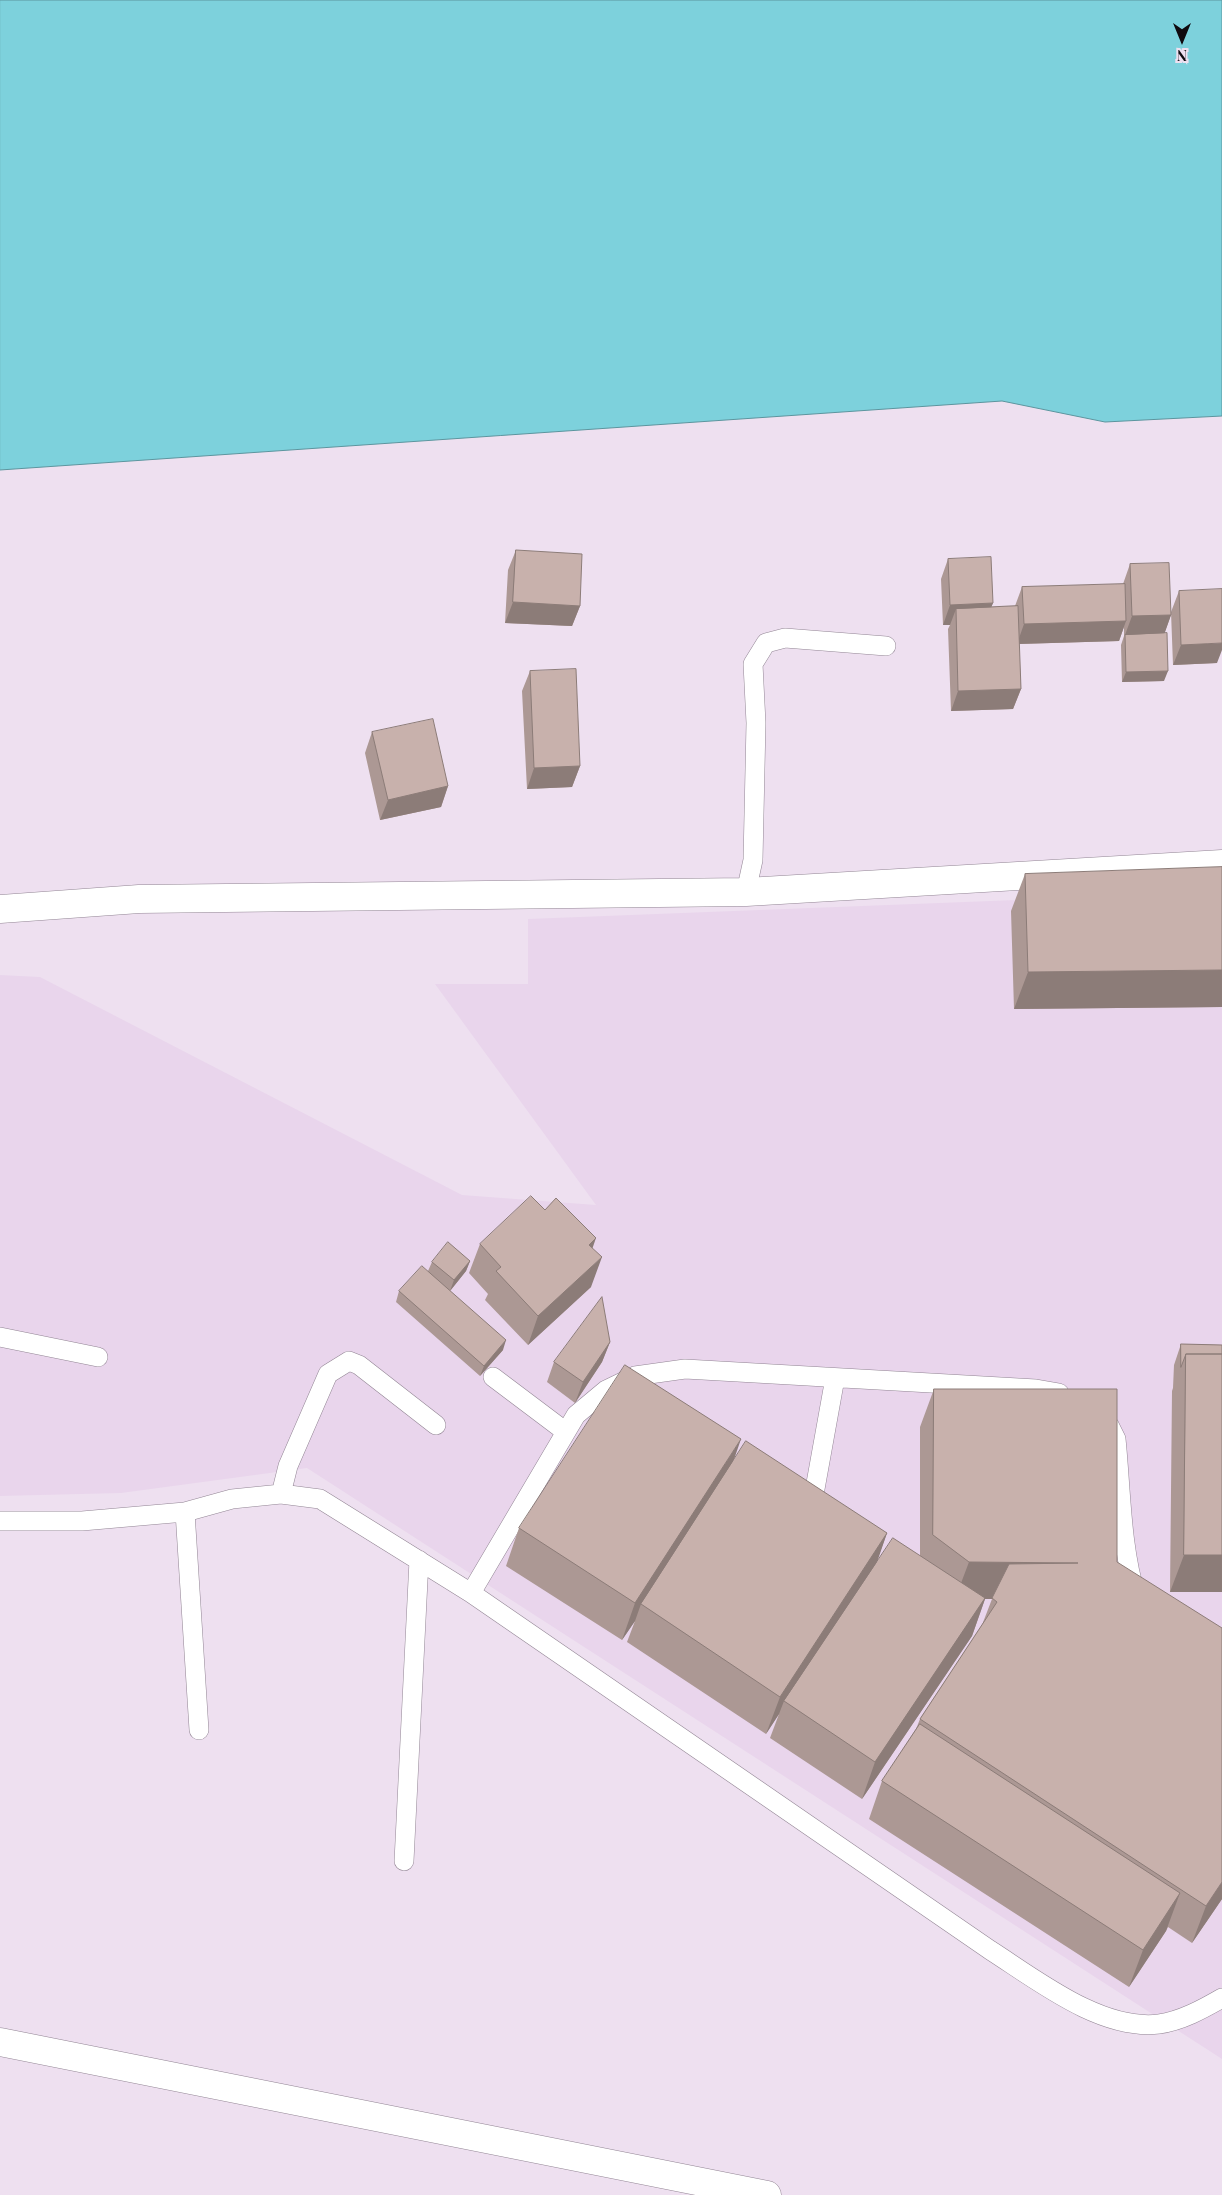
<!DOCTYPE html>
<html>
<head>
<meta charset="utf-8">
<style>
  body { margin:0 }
  #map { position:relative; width:1222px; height:2195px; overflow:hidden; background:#eee0f0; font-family:"Playfair Display",serif }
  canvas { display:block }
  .north { position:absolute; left:1157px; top:15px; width:50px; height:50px; -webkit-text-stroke:4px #eee0f0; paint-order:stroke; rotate:180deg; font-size:14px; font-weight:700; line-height:20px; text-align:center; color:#0f0a0f }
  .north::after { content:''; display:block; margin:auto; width:18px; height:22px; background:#0f0a0f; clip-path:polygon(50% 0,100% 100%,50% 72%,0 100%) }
</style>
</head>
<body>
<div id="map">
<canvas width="1222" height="2195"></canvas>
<div class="north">N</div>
</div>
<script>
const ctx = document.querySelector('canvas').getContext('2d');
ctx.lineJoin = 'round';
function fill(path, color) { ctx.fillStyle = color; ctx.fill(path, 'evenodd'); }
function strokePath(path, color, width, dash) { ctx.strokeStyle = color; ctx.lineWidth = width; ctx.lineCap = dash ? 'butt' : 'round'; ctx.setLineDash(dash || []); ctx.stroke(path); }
fill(new Path2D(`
  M1222,892v1167l-915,-591 -186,25 -121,3v-521l40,2 422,218 134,10 -161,-221h93v-65z`), '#e9d5ec');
const water = new Path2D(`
  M0,0h1222v416l-117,6 -103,-21 -1002,69z`);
fill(water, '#7dd1dc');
strokePath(water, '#5c959e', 1);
const lane = new Path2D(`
  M746,892l7,-32 3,-137 -3,-59 13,-21 19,-5 101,8
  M0,1337l98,20
  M493,1377l73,55
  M1109,1425l7,14c5,48 5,111 20,156
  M281,1494l7,-28 40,-92 21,-13 10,4 77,60
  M811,1511l24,-133
  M185,1512l14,218
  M0,1521h82l103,-9 47,-13 49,-5 39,5 151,94 519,357c47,30 111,81 169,74 22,-3 44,-15 63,-26
  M471,1593l105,-178 30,-25 29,-14 50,-7 351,20 23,4
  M404,1861l15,-301`);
const street = new Path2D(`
  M0,909l139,-10 607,-7 476,-28
  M0,2042l767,153`);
strokePath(lane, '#928594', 20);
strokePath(street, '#928594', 29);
strokePath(lane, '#fff', 19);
strokePath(street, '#fff', 28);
fill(new Path2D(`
  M516,550l64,56 -8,20 -67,-3 3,-53z
  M948,559l45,44 -2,4 24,-1 7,-19 101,-3 7,-20 41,51 -7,19v47l-42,1 -1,-37 3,-9v-9l-5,14 -100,3 2,45 -8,20 -62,2 -3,-82 2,-4h-7l-2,-46z
  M1179,591l38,72 -44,2 -2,-53z
  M530,671l50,95 -8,21 -45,2 -5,-98z
  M372,732l76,54 -7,21 -61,13 -15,-67z
  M1222,867v140l-208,2 -3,-98 14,-37z
  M545,1210l47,38 -1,39 -63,58 -43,-45 3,-6 -19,-21 11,-29z
  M470,1261l-4,10 -16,20 53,59 -23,26 -84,-74 3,-11 29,-20 4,-9z
  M610,1342l-8,20 -27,41 -28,-21 7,-20z
  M1181,1344l41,1v247h-52l2,-201 1,-3 1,-23z
  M934,1389l183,173 105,337 -30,44 -24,-16 -2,4 -37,56 -260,-168 13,-38 34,-52 4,-10 62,-94 10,-26h-7l-13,37 -110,163 -92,-61 9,-24 -13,20 -139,-92 8,-21 -13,19 -116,-74 13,-38 214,-66 154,71 -11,30 44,-7v-129z`), '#ac9894');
fill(new Path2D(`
  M513,602l67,4 -8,20 -67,-3z
  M993,603l-8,20 -29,-14 -6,16h-7l7,-20z
  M1171,615l-7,20h-39l7,-19z
  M1126,621l-7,20 -102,3 7,-20z
  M1222,643v7l-5,13 -44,2 8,-20z
  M1168,671l-4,10 -42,1 4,-10z
  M1021,689l-8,20 -62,2 7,-20z
  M580,766l-8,21 -45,2 7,-21z
  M448,786l-7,21 -61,13 8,-20z
  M1222,970v37l-208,2 14,-37z
  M596,1238l-10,29 3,-22z
  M602,1257l-11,30 -63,58 10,-29z
  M470,1261l-4,10 -16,20 4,-11z
  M506,1340l-3,10 -23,26 4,-10z
  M610,1342l-8,20 -27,41 8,-21z
  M741,1439l-13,38 -87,127 -6,17 -13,19 13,-37z
  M887,1533l-13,38 -90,130 -5,13 -13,20 14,-37z
  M1184,1555h38v37h-52z
  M969,1562l109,1 -86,35v1h-7l-13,37 -110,163 13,-37 80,-163z
  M1222,1882v17l-30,44 14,-37z
  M1180,1893l-14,38 -37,56 14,-37z`), '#8c7c78');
const building = new Path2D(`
  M516,550l66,4 -2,52 -67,-4z
  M991,557l2,46 -43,2 -2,-46z
  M1169,563l2,52 -39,1 -2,-52z
  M1125,584l1,37 -102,3 -2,-37z
  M1222,589v54l-41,2 -2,-54z
  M1018,606l3,83 -63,2 -2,-82z
  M1167,633l1,38 -42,1 -1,-37z
  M576,669l4,97 -46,2 -4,-97z
  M433,719l15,67 -60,14 -16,-68z
  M1222,867v103l-194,2 -3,-98z
  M531,1196l14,14 11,-12 40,40 -7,7 13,12 -64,59 -42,-45 5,-4 -21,-23z
  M448,1242l22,19 -16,19 -22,-18z
  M422,1266l84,74 -22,26 -85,-75z
  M602,1297l8,45 -27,40 -29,-20z
  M1181,1344l41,1v9h-36l-5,13z
  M1186,1354h36v201h-38z
  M625,1365l116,74 -106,164 -116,-75z
  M934,1389h183v173l105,66v254l-16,24 -286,-187 77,-117 -5,-4 17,-34 69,-1 -109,-1 -36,-27z
  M746,1441l141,92 -107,164 -139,-93z
  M893,1538l92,60 -110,164 -91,-61z
  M920,1724l260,169 -37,57 -261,-169z`);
fill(building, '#c8b1ac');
strokePath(building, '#8c7c78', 1);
</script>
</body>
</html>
